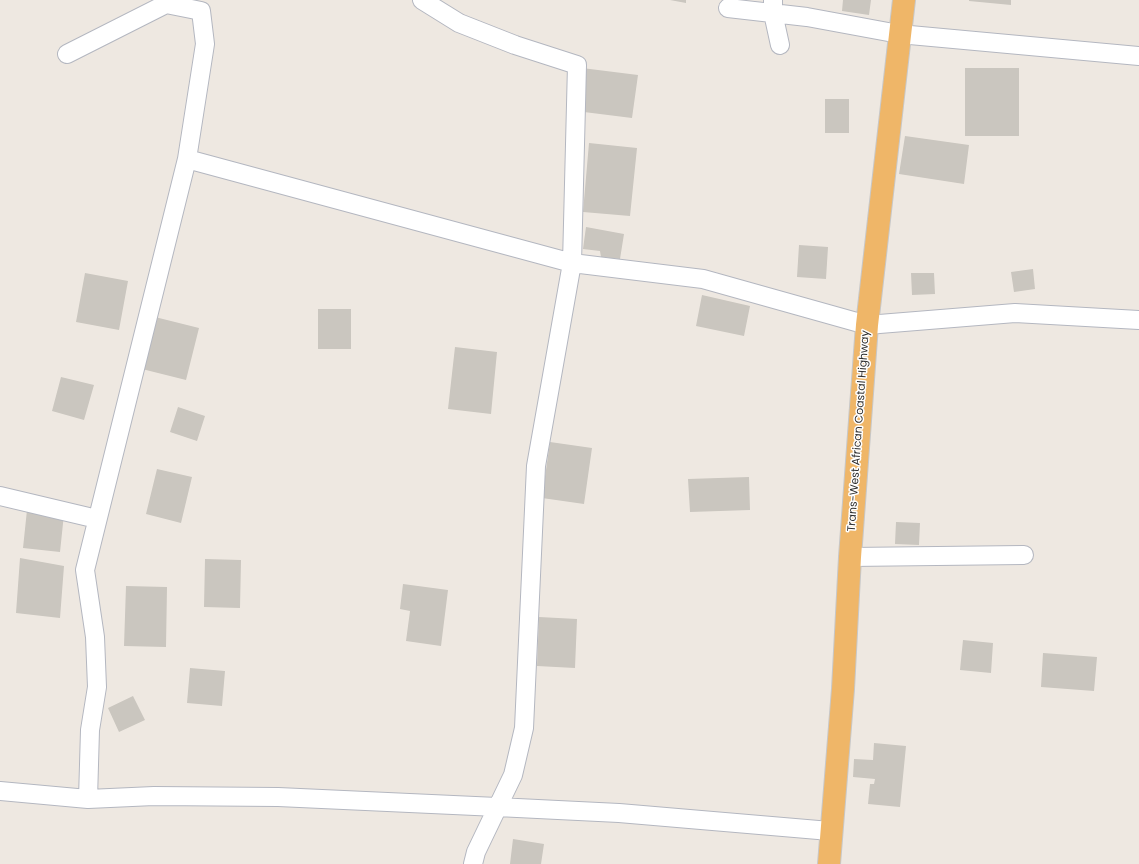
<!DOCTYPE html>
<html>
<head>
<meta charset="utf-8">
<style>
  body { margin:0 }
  canvas { display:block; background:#eee8e1 }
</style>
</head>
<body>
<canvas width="1139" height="864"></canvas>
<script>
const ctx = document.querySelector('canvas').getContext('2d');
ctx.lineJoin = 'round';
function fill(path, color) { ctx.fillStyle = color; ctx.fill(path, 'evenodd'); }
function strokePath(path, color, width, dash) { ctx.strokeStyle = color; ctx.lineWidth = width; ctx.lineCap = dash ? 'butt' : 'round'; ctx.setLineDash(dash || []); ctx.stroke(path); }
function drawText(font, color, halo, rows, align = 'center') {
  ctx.font = font + ' Poppins,sans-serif'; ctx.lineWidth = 3; ctx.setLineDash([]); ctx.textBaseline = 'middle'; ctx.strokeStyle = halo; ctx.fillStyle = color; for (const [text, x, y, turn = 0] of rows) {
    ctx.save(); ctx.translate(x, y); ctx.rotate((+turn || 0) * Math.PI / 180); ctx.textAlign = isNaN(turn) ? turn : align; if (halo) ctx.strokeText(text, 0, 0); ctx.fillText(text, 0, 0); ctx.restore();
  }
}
fill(new Path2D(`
  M670,0h16v3z
  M843,0h28l-2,15 -27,-4z
  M969,0h42v5l-42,-4z
  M582,68l56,7 -6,43 -56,-7z
  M965,68h54v68h-54z
  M825,99h24v34h-24z
  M905,136l64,9 -5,39 -65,-10z
  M589,143l48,5 -7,68 -47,-4z
  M586,227l38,7 -4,25 -19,-2 -1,-6 -17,-2z
  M799,245l29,2 -2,32 -29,-2z
  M1033,269l2,20 -21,3 -3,-20z
  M85,273l43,8 -9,49 -43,-8z
  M911,273h23l1,21 -23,1z
  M702,295l48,11 -6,30 -48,-10z
  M318,309h33v40h-33z
  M155,317l44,11 -13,52 -44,-11z
  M455,347l42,5 -6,62 -43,-5z
  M61,377l33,8 -10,35 -32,-9z
  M178,407l27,9 -8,25 -27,-9z
  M550,442l42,6 -8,56 -42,-6z
  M157,469l35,8 -11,46 -35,-9z
  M749,477l1,33 -60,2 -2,-33z
  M27,510l37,4 -4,38 -37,-4z
  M896,522l24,1 -1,22 -24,-1z
  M20,558l44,8 -4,52 -44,-5z
  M205,559l36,1 -1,48 -36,-1z
  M403,584l45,6 -7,56 -35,-5 4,-30 -10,-2z
  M126,586l41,1 -1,60 -42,-1z
  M539,617l38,2 -2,49 -38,-2z
  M963,640l30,3 -2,30 -31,-3z
  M1043,653l54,4 -3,34 -53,-4z
  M190,668l35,3 -3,35 -35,-3z
  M133,696l12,24 -26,12 -11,-24z
  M874,743l32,3 -6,61 -32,-3 2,-20h4l1,-5 -22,-2 1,-18 19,1z
  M513,839l31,5 -3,20h-31z`), '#cac6bf');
const minor = new Path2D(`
  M422,0l37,23 56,22 62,20 -5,198 -36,203 -12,262 -11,47 -37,77 -3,12
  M773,0v13l7,32
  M728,8l79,9 92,17 240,22
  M67,54l99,-50 35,7 4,33 -18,115 -102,411 10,67 2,50 -7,43 -2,69
  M187,159l385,104 131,16 164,46 148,-12 124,7
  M0,496l97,23
  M850,557l174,-2
  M0,791l88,8 66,-3 124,1 219,10 122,6 211,18`);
const trunk = new Path2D(`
  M829,864l14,-175 7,-132 17,-232 37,-325`);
strokePath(minor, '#b4b7c0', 20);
strokePath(trunk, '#c8c8c8', 24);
strokePath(minor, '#fff', 18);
strokePath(trunk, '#efb668', 22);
drawText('11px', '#2d2d2d', '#fff', [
  ["Trans-West African Coastal Highway",859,431,-86]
]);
</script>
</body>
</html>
